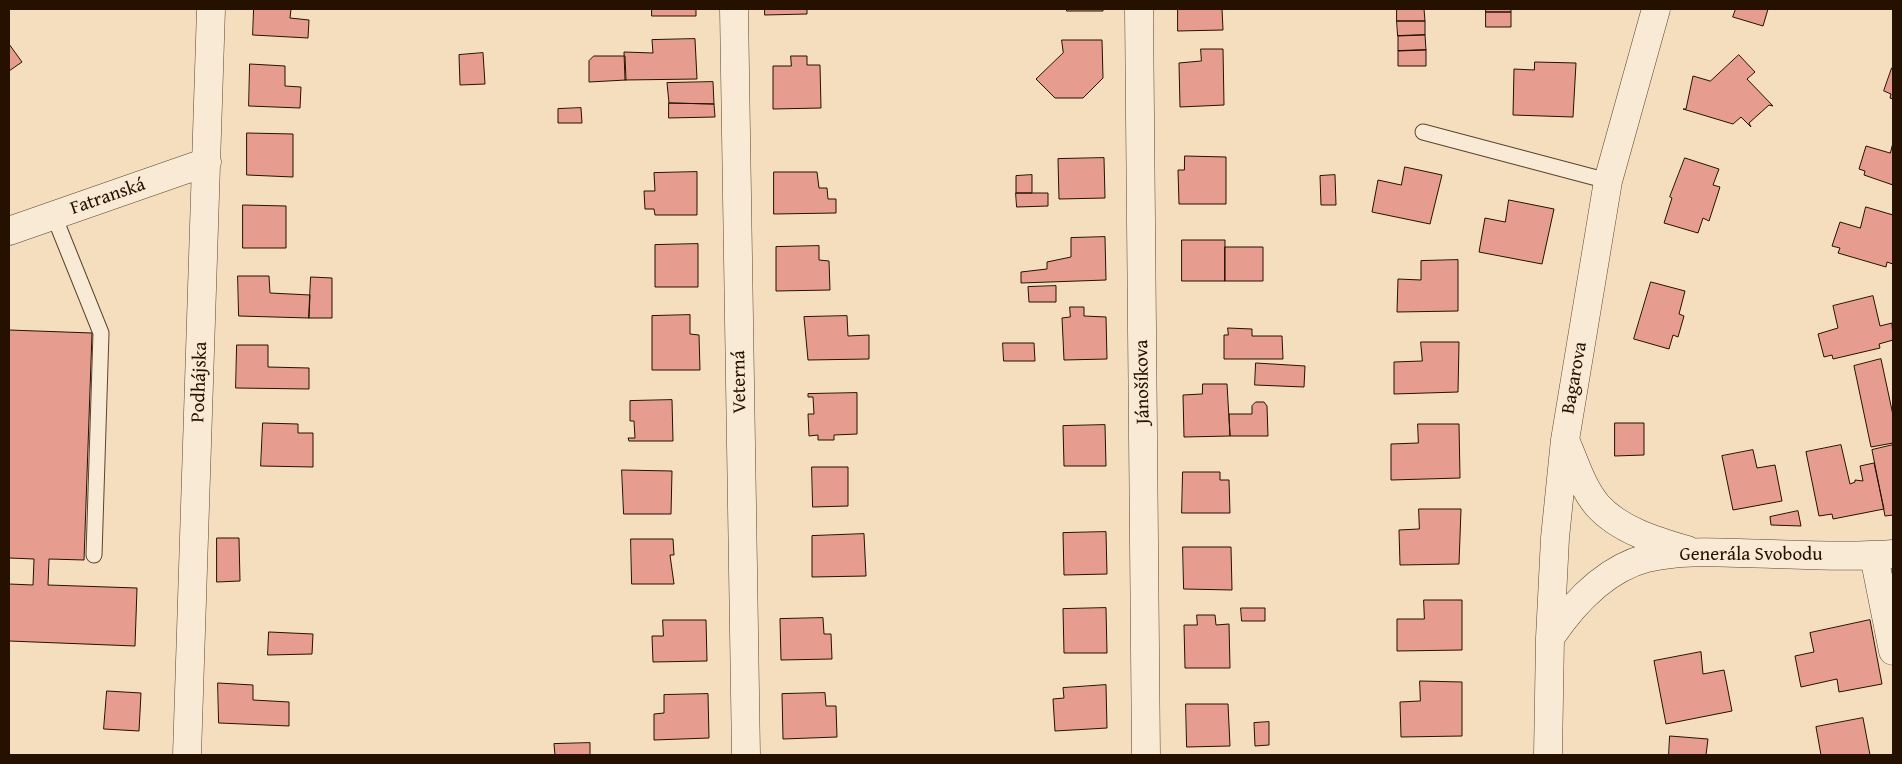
<!DOCTYPE html>
<html>
<head>
<meta charset="utf-8">
<style>
  body { margin:0 }
  #map { position:relative; width:1902px; height:764px; overflow:hidden; background:#f4debd; font-family:"Gentium Book Plus",serif }
  canvas { display:block }
  .frame { position:absolute; inset:0; border:10px solid #261100; pointer-events:none }
</style>
</head>
<body>
<div id="map">
<canvas width="1902" height="764"></canvas>
<div class="frame"></div>
</div>
<script>
const ctx = document.querySelector('canvas').getContext('2d');
ctx.lineJoin = 'round';
function fill(path, color) { ctx.fillStyle = color; ctx.fill(path, 'evenodd'); }
function strokePath(path, color, width, dash) { ctx.strokeStyle = color; ctx.lineWidth = width; ctx.lineCap = dash ? 'butt' : 'round'; ctx.setLineDash(dash || []); ctx.stroke(path); }
function drawText(font, color, halo, rows, align = 'center') {
  ctx.font = font + ' "Gentium Book Plus",serif'; ctx.lineWidth = 4; ctx.setLineDash([]); ctx.textBaseline = 'middle'; ctx.strokeStyle = halo; ctx.fillStyle = color; for (const [text, x, y, turn = 0] of rows) {
    ctx.save(); ctx.translate(x, y); ctx.rotate((+turn || 0) * Math.PI / 180); ctx.textAlign = isNaN(turn) ? turn : align; if (halo) ctx.strokeText(text, 0, 0); ctx.fillText(text, 0, 0); ctx.restore();
  }
}
const building = new Path2D(`
  M254,9h37l-1,9 19,2 -1,18 -55,-3z
  M652,9h44v7h-44z
  M765,9h42v5l-42,1z
  M1067,9h36v2h-36z
  M1178,9h44l1,21 -45,1z
  M1397,9h27l1,12h-28z
  M1486,9h25v3h-25z
  M1736,9h32l-5,17 -30,-9z
  M1486,12h25v15h-25z
  M1397,21h28v14l-27,1z
  M1425,35l1,15 -28,1v-15z
  M695,39l2,40 -72,1 -1,-28 29,1 -1,-13z
  M1062,40h40l1,38 -20,20h-28l-19,-19 27,-26z
  M9,44l13,18 -13,9z
  M1201,49h22l1,56 -44,2 -1,-44 22,-2z
  M1426,50v16h-28v-15z
  M483,53l2,31 -25,1 -1,-30z
  M1739,55l16,17 -8,7 26,27 -4,-1 -20,18 2,4 -10,-10 -8,7 -50,-15h3l7,-33 17,5z
  M594,56h31l1,24 -37,2v-21z
  M791,56h16v9h13l1,43 -48,1v-43h18z
  M1535,62l41,1 -3,54 -60,-2 1,-46 20,1z
  M250,64l35,2v20l16,1 -1,21 -51,-2z
  M1892,68h1v31l-3,-1 1,-4 -7,-3z
  M713,82l1,22 -45,-1 -2,-20z
  M669,103l45,1 1,13 -46,1z
  M581,108l1,15h-24v-14z
  M247,133l46,1v43l-46,-2z
  M1893,143v42l-29,-10 1,-4 -6,-2 7,-23 24,7z
  M1185,156l41,1v47h-47l-1,-34h6z
  M1104,158l1,40 -46,1 -1,-40z
  M1685,158l34,11 -6,16 7,2 -11,34 -6,-3 -5,15 -34,-10 8,-25 -2,-1z
  M1405,167l37,8 -12,49 -58,-12 6,-32 23,5z
  M697,172v43h-42l-1,-6h-9l-1,-18h11l-1,-18z
  M774,172h43l2,16h8l1,11h8v14l-62,1z
  M1032,175v18h-16v-17z
  M1335,175l1,30h-15l-1,-29z
  M1016,193h32v13l-31,1z
  M1509,200l45,9 -12,55 -63,-12 6,-34 20,4z
  M243,205l43,1v42h-43z
  M1866,207l27,8v49l-6,-2 -1,5 -48,-14 2,-5 -8,-2 8,-24 20,6z
  M1105,237l1,43 -85,3v-11l26,-3v-7l24,-5v-19z
  M1182,240h43v41h-43z
  M698,244v43h-43v-42z
  M819,246v14l10,1 1,29 -54,1v-44z
  M1225,247h38v34h-38z
  M1458,260v51l-61,1 1,-33 23,1v-19z
  M238,276h31l1,17 40,2 -1,23 -70,-2z
  M311,277l21,1v40h-23z
  M1651,282l34,9 -6,23 5,2 -6,21 -5,-2 -4,14 -35,-10z
  M1056,286v16h-27l-1,-15z
  M1873,296l7,30 12,-3 1,17 -14,4 1,4 -47,11 -1,-4 -8,2 -6,-23 20,-6 -5,-22z
  M1070,307h14v9l22,1 1,42 -43,1 -2,-42 8,-1z
  M690,315v19l9,1 1,35h-48v-54z
  M847,316l1,20 21,-1v24l-61,1 -4,-43z
  M1228,328l24,1v7h30l1,23h-59v-24h4z
  M9,330l83,3 -8,227 -35,-1 -1,26 89,3 -2,58 -126,-5v-57l24,1 1,-26 -25,-1z
  M1421,342h38l-1,50 -64,2v-32l28,-1z
  M1003,343h31l1,18h-31z
  M237,345h31v22l41,1v21l-73,-1z
  M1881,359l12,56v28l-22,4 -17,-81z
  M1256,363l49,3 -1,21 -49,-2z
  M1203,384h24l3,52 -46,1 -1,-42 19,-1z
  M857,393v41l-23,1v5h-16v-5l-9,1 -1,-22h6l-1,-17h-5v-3z
  M672,400l1,41h-44l-1,-3h7l-1,-17h-4v-20z
  M1256,402h8l3,4 1,30h-38l-1,-22h23v-8z
  M263,423l35,1v9h15v34l-52,-1z
  M1615,423h29v32l-29,1z
  M1418,424h41l1,54 -69,2v-36l27,-1z
  M1105,425l1,41h-42l-1,-40z
  M1841,445l9,39 5,-2v-2l8,1 -3,-15 14,-3 10,46 -51,10 -1,-5 -13,2 -13,-64z
  M1893,445v70l-8,1 -13,-66z
  M1753,450l4,18 18,-3 7,36 -49,9 -11,-54z
  M812,467h36v39l-35,1z
  M622,470l50,1 -1,43h-47z
  M1183,472h37v8h9l1,33h-48z
  M1419,509h42l-2,55 -59,1 -1,-35 20,-1z
  M1798,511l3,15 -30,-1 -1,-8z
  M1106,532l1,42 -43,1 -1,-42z
  M864,534l2,42 -54,1v-41z
  M217,538h22l1,43 -23,1z
  M631,539h42l1,16h-4l4,29h-42z
  M1183,547h48l1,43 -48,-1z
  M1424,600h38v50l-65,1v-32h27z
  M1106,608l1,45h-43l-1,-44z
  M1241,608h24v13h-23z
  M1197,615h18l1,10 13,-1 1,44h-45l-1,-43h13z
  M823,618l1,16h7l1,25 -51,1 -1,-41z
  M663,620h43l1,41 -54,1 -1,-26h11z
  M1870,620l12,64 -43,8 -2,-13 -36,8 -6,-31 19,-4 -4,-19z
  M269,632l44,2 -1,20 -44,1z
  M1701,652l2,22 21,-4 8,41 -66,13 -12,-63z
  M1420,681l42,1v54l-61,1 -1,-35 20,-1z
  M218,683l35,2v15l36,2v24l-70,-3z
  M1106,685l1,43 -52,3 -2,-32 11,-1 -1,-10z
  M107,691l34,2 -2,38 -35,-2z
  M825,693l1,13h10l1,31 -54,2 -1,-45z
  M708,694l1,44 -55,2v-26l10,-1v-18z
  M1186,704h42l2,42 -43,1z
  M1863,718l7,37h-49l-5,-28z
  M1269,722v23l-14,1 -1,-23z
  M1670,736l38,3 -2,16h6h-43z
  M590,743v12h-35l-1,-11z`);
fill(building, '#e69d8f');
strokePath(building, '#261100', 1);
const lane = new Path2D(`
  M1423,132l185,49
  M54,216l47,117 -7,222`);
const street = new Path2D(`
  M734,9l12,746
  M1139,9l7,746
  M9,231l198,-69
  M1566,442c9,21 16,45 31,63 22,25 59,36 90,45
  M1874,556l19,95
  M1550,638c23,-34 54,-69 97,-80 30,-7 61,-6 91,-5 51,1 104,5 155,1
  M187,755l24,-746
  M1548,755l2,-117 5,-100 10,-98 43,-259 48,-172`);
strokePath(lane, '#5a442f', 17);
strokePath(street, '#5a442f', 29);
strokePath(lane, '#f8ead4', 15);
strokePath(street, '#f8ead4', 28);
drawText('19px', '#261100', '#f8ead4', [
  ["Fatranská",108,197,-19],
  ["Bagarova",1575,378,-80],
  ["Podhájska",200,382,-88],
  ["Veterná",740,382,-91],
  ["Jánošíkova",1143,382,-91],
  ["Generála Svobodu",1751,555]
]);
</script>
</body>
</html>
